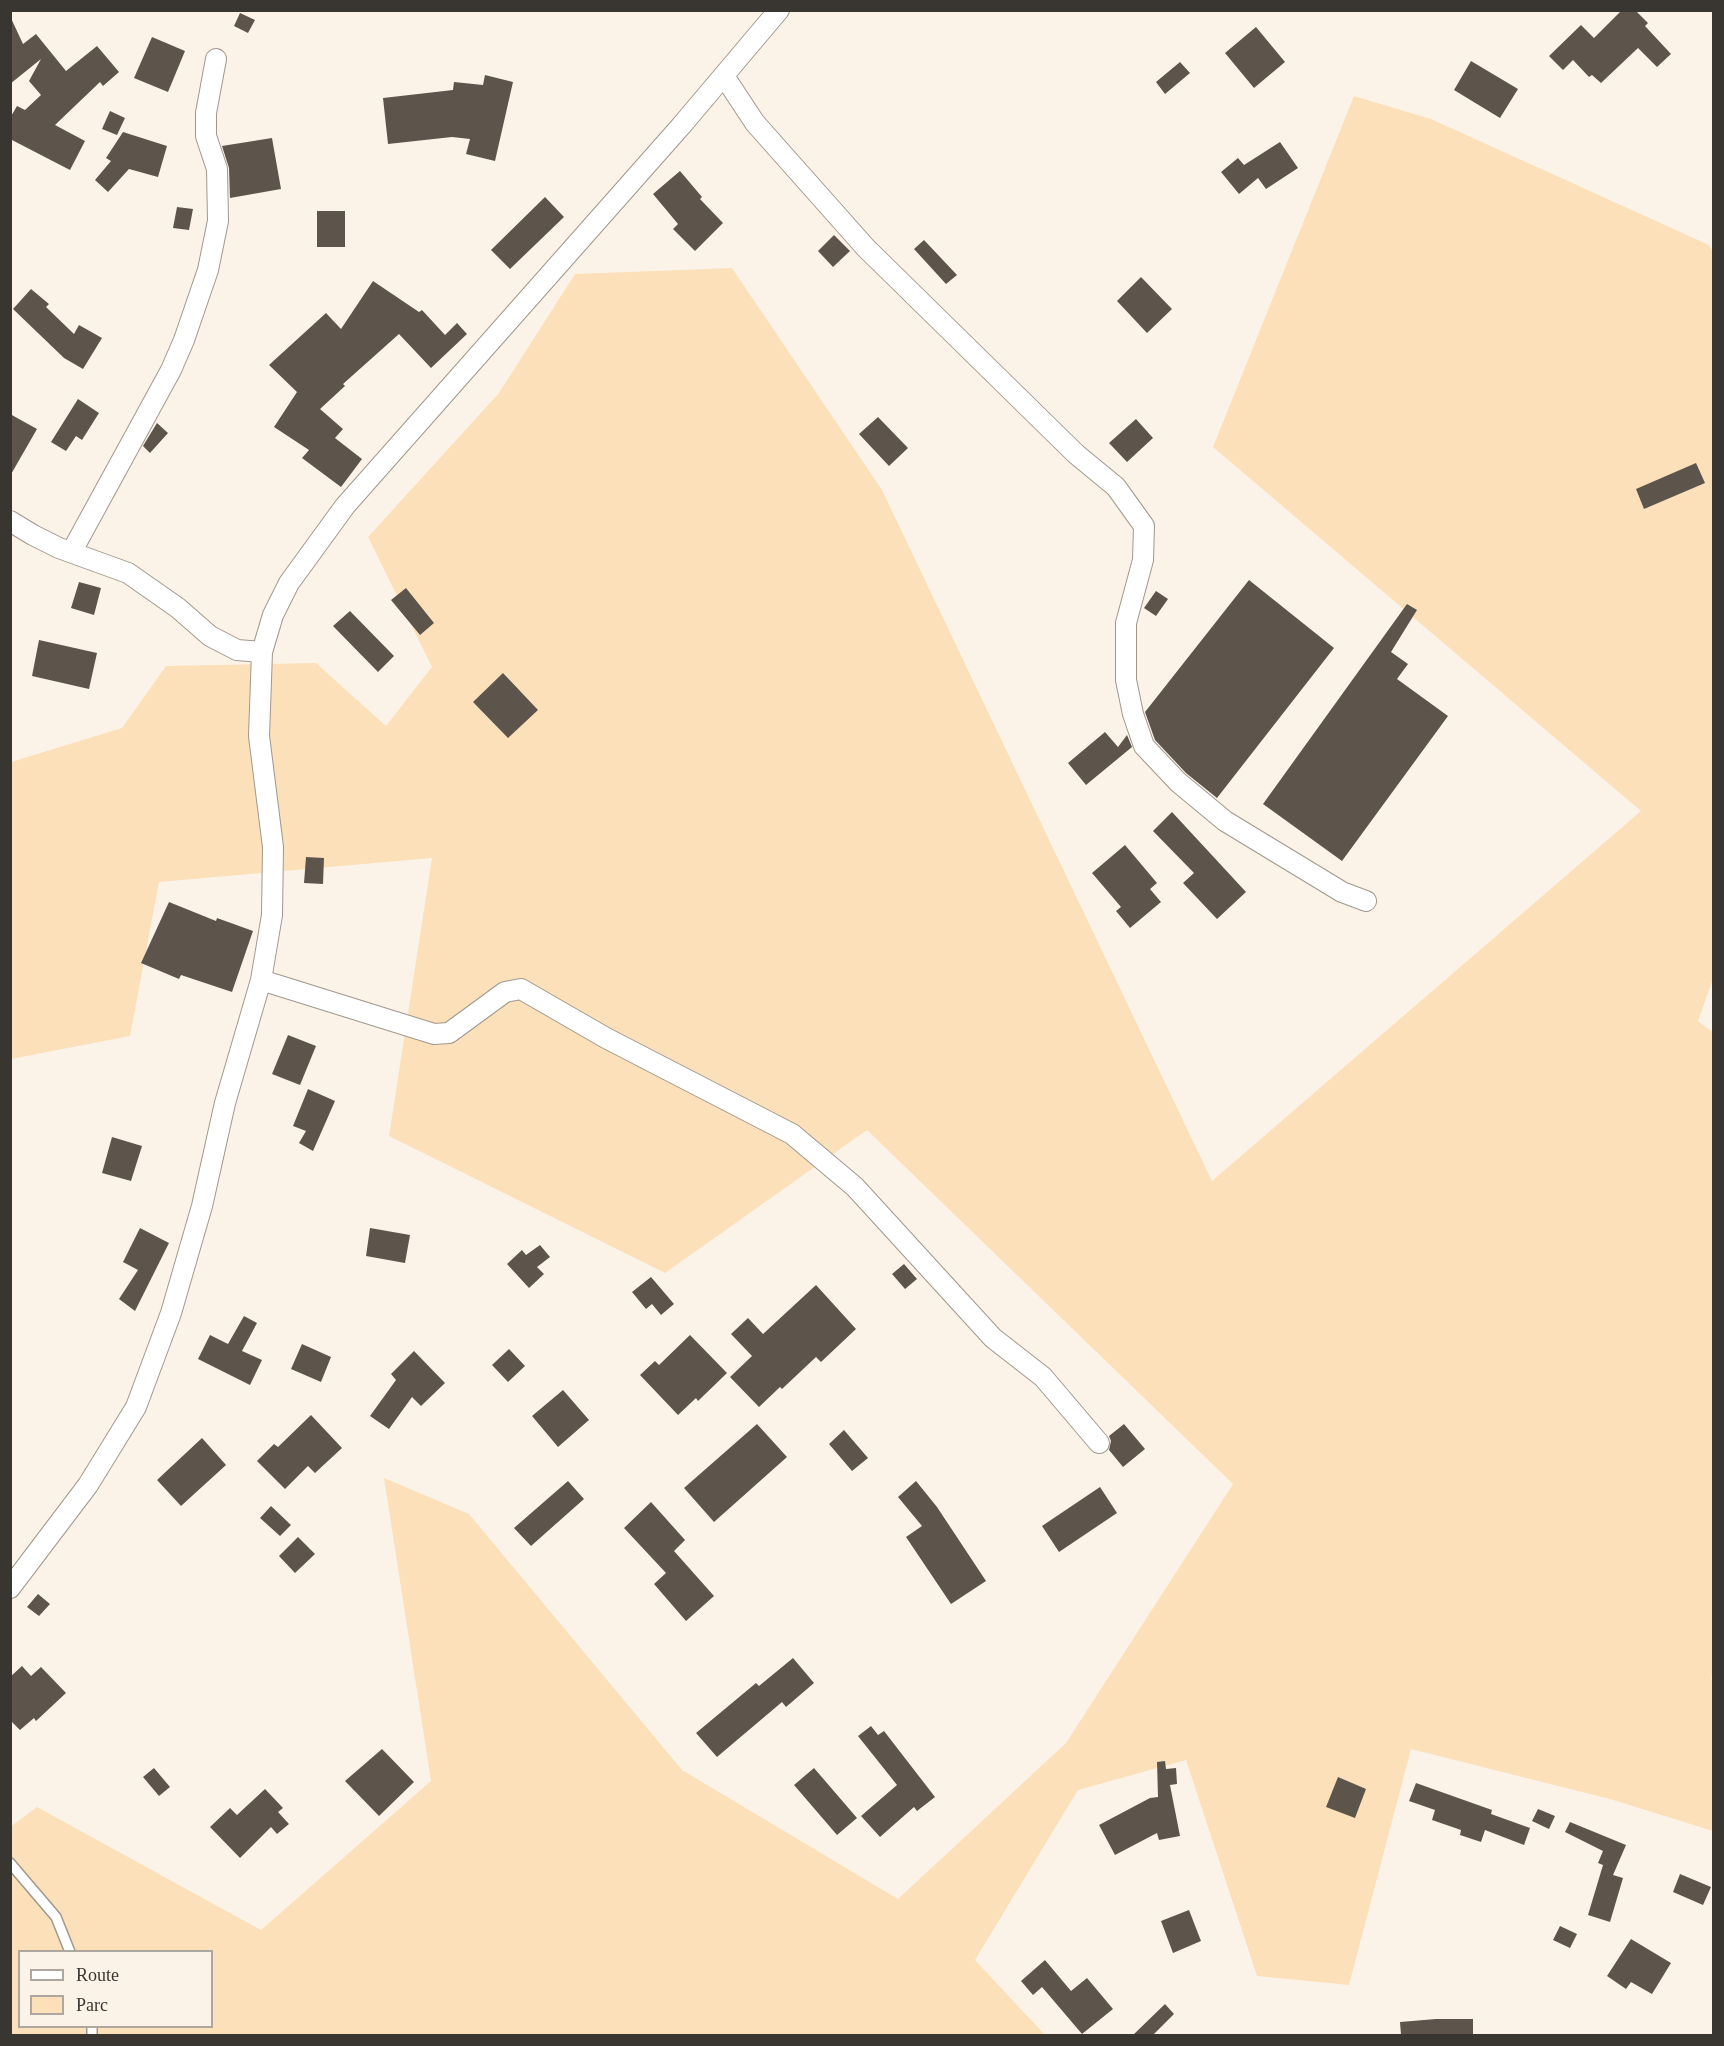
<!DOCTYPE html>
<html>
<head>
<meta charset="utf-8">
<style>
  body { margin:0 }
  #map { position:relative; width:1724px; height:2046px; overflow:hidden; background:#fcf3e8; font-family:"Times New Roman",serif }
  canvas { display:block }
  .frame { position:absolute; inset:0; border:12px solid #393631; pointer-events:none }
  .legend { position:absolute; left:18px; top:1950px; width:195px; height:78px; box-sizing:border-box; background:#fcf3e8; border:2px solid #aea79f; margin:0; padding:8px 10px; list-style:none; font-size:18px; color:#393631 }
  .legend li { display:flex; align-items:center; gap:12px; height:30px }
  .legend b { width:30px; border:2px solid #aea79f }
</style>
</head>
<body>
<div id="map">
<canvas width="1724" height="2046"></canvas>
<div class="frame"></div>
<ul class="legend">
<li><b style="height:8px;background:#fff"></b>Route</li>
<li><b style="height:16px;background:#fce0ba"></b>Parc</li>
</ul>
</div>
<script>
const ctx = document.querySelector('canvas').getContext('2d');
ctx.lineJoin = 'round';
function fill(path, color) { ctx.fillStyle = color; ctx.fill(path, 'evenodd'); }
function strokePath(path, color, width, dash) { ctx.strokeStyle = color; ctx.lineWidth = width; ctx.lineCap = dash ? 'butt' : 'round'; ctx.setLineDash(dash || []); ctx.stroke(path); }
fill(new Path2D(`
  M1354,96l77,23 278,126 5,9v722l-16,45 16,12v634l-3,12 3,1 -1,151 -103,-32 -199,-50 -62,236 -92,-9 -71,-216 -108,30 -103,170 70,75 -1034,1 -1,-209 27,-20 224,123 170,-149 -47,-303 85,36 213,256 216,129 168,-156 167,-259 -366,-354 -202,143 -276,-137 43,-278 -273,24 -29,154 -119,23v-297l111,-34 44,-62 150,-3 70,63 46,-59 -64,-130 131,-144 76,-119 157,-6 150,222 330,691 429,-370 -428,-364zM20,1952h192v74h-192z`), '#fce0ba');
fill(new Path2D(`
  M1622,10h13l13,13 -3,3 26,28 -14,13 -19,-19 -37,35 -9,-8 -3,2 -16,-17 -10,10 -14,-14 32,-31 13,13z
  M240,13l15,7 -7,13 -14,-7z
  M10,16l13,28 13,-10 30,37 31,-25 22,26 -16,14 -3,-4 -45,43 30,16 -15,29 -60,-31v-21l7,-12 8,4 16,-15 -12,-14 12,-22 -31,25z
  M1256,27l29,35 -31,26 -29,-35z
  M152,37l33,14 -17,41 -34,-14z
  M1471,61l47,28 -18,29 -46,-28z
  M1180,62l10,11 -25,21 -9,-12z
  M485,75l28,7 -18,79 -29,-7 4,-15 -18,-2 -64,7 -5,-46 70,-8 1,-8 29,3z
  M110,111l15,7 -8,17 -15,-6z
  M123,132l44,14 -9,31 -29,-8 -21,23 -13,-12 16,-19 -5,-3z
  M272,138l9,51 -51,9 -1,-30 -7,-22z
  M1280,142l18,26 -32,21 -8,-11 -19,16 -18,-22 17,-14 6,7z
  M680,171l22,26 -2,2 23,24 -28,28 -22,-22 5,-5 -25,-30z
  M545,197l19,20 -54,52 -19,-19z
  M177,207l16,2 -4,21 -16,-2z
  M317,211h28v36h-28z
  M834,235l16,16 -17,16 -15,-16z
  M924,240l33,35 -11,9 -32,-35z
  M1141,277l31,32 -25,24 -30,-32z
  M373,281l46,31 3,-2 23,25 12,-12 10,11 -36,34 -32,-34 -56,50 2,2 -25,23 23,20 -8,9 27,21 -21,28 -39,-29 7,-8 -35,-23 23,-35 -28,-27 57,-52 15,16z
  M31,289l18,15 -3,3 28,27 5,-9 23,13 -19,31 -19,-11 -51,-49z
  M78,399l21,14 -17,27 -6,-4 -10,15 -15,-9z
  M10,414l27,15 -27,47z
  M878,417l30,31 -19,18 -30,-32z
  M1136,419l17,19 -26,24 -18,-19z
  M157,423l11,10 -18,20 -7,-7z
  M1696,463l9,20 -61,26 -8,-20z
  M1249,580l85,68 -117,150 -31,-25 -31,-33 -10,-28z
  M79,582l22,6 -7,27 -23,-7z
  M406,588l28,35 -14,12 -29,-35z
  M1156,591l12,8 -12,17 -12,-8z
  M1407,604l10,6 -26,42 17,12 -11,15 51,37 -106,145 -79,-57z
  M350,611l44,45 -16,16 -45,-46z
  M39,640l58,13 -8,36 -57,-13z
  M503,673l35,37 -30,28 -35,-36z
  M1105,732l13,15 9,-12 5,12 -46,38 -18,-22z
  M1172,812l74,80 -29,27 -34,-36 11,-10 -41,-42z
  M1125,845l32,38 -7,6 11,13 -31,26 -14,-17 5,-4 -29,-34z
  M306,857l18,1 -1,26 -19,-1z
  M169,902l47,19 1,-3 36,13 -21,61 -51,-17 -2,4 -38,-16z
  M288,1035l28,11 -16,39 -28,-11z
  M308,1089l27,12 -22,50 -14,-8 7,-12 -13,-5z
  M112,1137l30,9 -11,35 -29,-8z
  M140,1228l29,15 -34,68 -16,-12 19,-29 -15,-8z
  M370,1228l40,7 -5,28 -39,-7z
  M540,1245l10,12 -13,10 7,7 -15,14 -22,-24 15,-14 4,5z
  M904,1264l13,15 -12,10 -13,-15z
  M651,1277l23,27 -13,11 -9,-11 -6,5 -14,-17z
  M816,1285l40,44 -35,33 -5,-5 -34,32 -2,-2 -21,20 -29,-30 22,-21 -21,-22 17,-16 15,16z
  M244,1316l13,7 -15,28 20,9 -12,25 -52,-26 12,-24 18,9z
  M690,1335l37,38 -29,28 -2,-3 -18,17 -38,-40 15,-14 4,4z
  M302,1344l29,13 -10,25 -30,-13z
  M509,1349l16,17 -17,16 -16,-17z
  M414,1351l31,32 -24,23 -9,-9 -23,32 -19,-13 26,-36 -5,-6z
  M563,1390l26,30 -31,27 -26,-31z
  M311,1415l31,33 -27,25 -7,-7 -23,23 -28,-28 17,-17 4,3z
  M757,1424l30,33 -73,65 -30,-34z
  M1124,1424l21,25 -22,18 -14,-17 2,-9 -2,-5z
  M844,1430l24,28 -16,13 -23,-27z
  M202,1438l24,27 -45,41 -24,-26z
  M568,1481l16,18 -53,47 -17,-18z
  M916,1481l21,26 49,74 -35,23 -45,-67 16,-11 -24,-29z
  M1100,1487l17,26 -58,39 -17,-26z
  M651,1502l34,38 -11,11 40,45 -28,25 -32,-37 12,-11 -42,-45z
  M271,1506l20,19 -11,11 -20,-18z
  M298,1537l17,17 -20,19 -16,-17z
  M38,1594l12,10 -11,12 -12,-9z
  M793,1658l21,25 -28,24 -4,-5 -65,55 -21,-24 60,-50 3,3z
  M22,1666l9,10 10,-9 25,26 -30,28 -2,-3 -14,12 -10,-10v-43z
  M871,1726l7,9 6,-4 51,66 -18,14 -3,-4 -34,30 -19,-21 36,-31 -39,-49z
  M382,1749l32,33 -35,34 -34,-35z
  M1165,1761l1,8 10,-1 1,16 -7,1 10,51 -21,4 -2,-7 -42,22 -16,-30 51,-27 8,-1 -1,-35z
  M154,1768l16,19 -11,9 -16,-19z
  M814,1768l43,50 -20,17 -43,-50z
  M1338,1777l28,12 -11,29 -29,-11z
  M1416,1783l76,27 -1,4 39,14 -6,17 -39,-15 -4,12 -21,-7 1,-5 -29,-10 3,-10 -26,-9z
  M265,1789l18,19 -5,4 11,12 -12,10 -6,-7 -31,31 -30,-31 20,-19 7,7z
  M1538,1809l17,7 -6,13 -17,-8z
  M1570,1822l56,23 -13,30 10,3 -13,44 -22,-7 15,-50 -5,-2 5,-12 -38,-19z
  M1680,1874l31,13 -8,18 -30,-13z
  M1189,1910l12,31 -28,12 -12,-32z
  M1560,1926l17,8 -7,14 -17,-8z
  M1631,1939l40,24 -19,31 -21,-12 -5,7 -19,-13z
  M1045,1960l26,31 16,-13 26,31 -31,25 -40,-47 -9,8 -12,-14z
  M1165,2004l9,10 -22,22h-20z
  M1436,2019h37v17l-72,-1 -1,-13z`), '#5d554c');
const service = new Path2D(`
  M10,1863l46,54 14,35
  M92,2026v10`);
const minor = new Path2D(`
  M724,76l31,47 111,125 210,206 40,33 28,39 -1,34 -17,63v57l7,34 11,32 34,36 47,39 117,71 24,9
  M10,521l23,14 26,13 69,25 50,35 32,28 27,14 25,2
  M72,551l99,-181 13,-30 24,-70 10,-49 -1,-52 -11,-33v-23l10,-54
  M261,980l173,54 15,-1 56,-41 16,-3 85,49 186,96 63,53 138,151 50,39 56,66
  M10,1588l78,-103 48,-78 35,-94 31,-107 23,-103 36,-123 11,-65 1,-68 -14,-111 3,-84 11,-37 16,-32 56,-77 336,-380 98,-116`);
strokePath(service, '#a0988d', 12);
strokePath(minor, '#a0988d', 22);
strokePath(service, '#fff', 9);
strokePath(minor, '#fff', 20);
</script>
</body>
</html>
